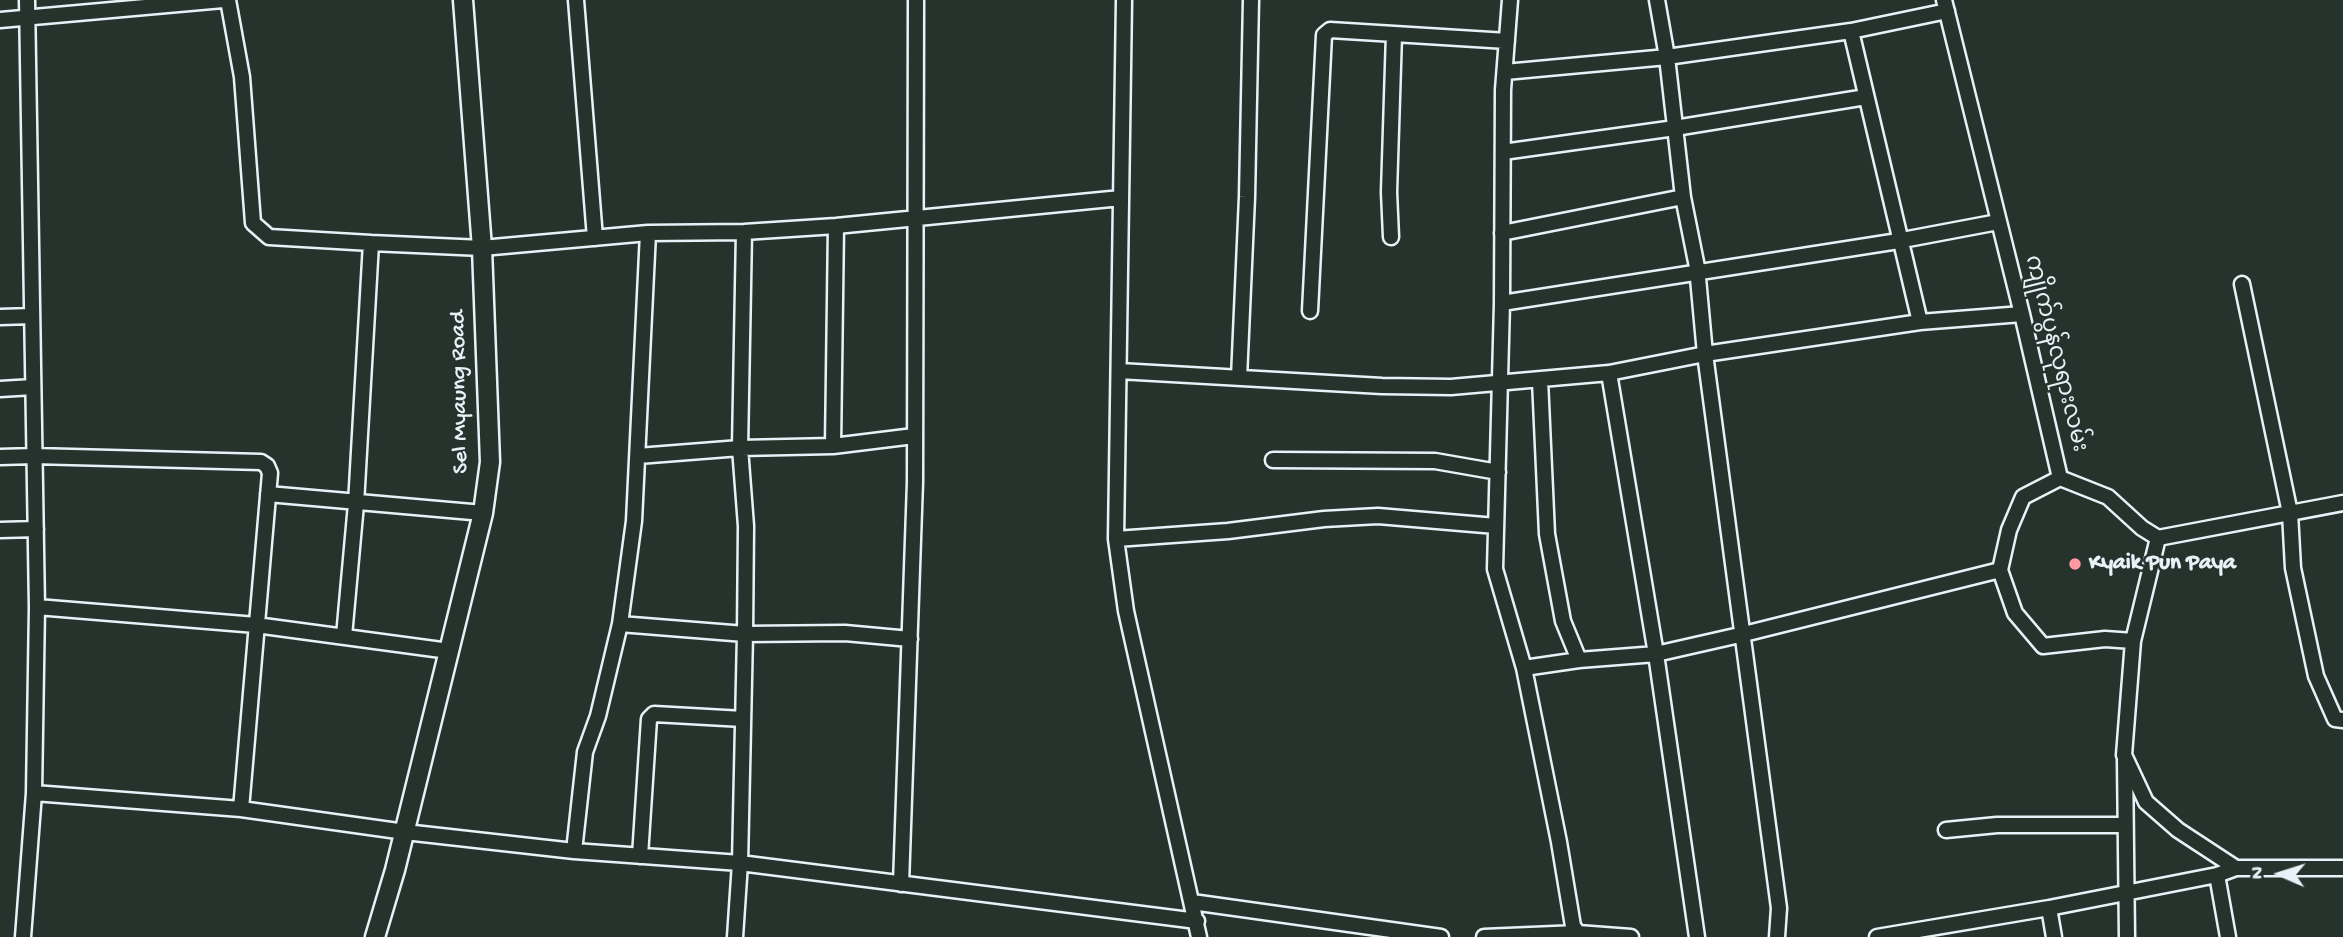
<!DOCTYPE html>
<html>
<head>
<meta charset="utf-8">
<style>
  body { margin:0 }
  #map { position:relative; width:2343px; height:937px; overflow:hidden; background:#26332d; font-family:"Gochi Hand",sans-serif }
  canvas { display:block }
  .north { position:absolute; left:2245px; top:839px; width:70px; height:70px; -webkit-text-stroke:5px #26332d; paint-order:stroke; rotate:273deg; font-size:19px; font-weight:700; line-height:28px; text-align:center; color:#e8f1f8 }
  .north::after { content:''; display:block; margin:auto; width:24px; height:32px; background:#e8f1f8; clip-path:polygon(50% 0,100% 100%,50% 72%,0 100%) }
</style>
</head>
<body>
<div id="map">
<canvas width="2343" height="937"></canvas>
<div class="north">N</div>
</div>
<script>
const ctx = document.querySelector('canvas').getContext('2d');
ctx.lineJoin = 'round';
function strokePath(path, color, width, dash) { ctx.strokeStyle = color; ctx.lineWidth = width; ctx.lineCap = dash ? 'butt' : 'round'; ctx.setLineDash(dash || []); ctx.stroke(path); }
function drawText(font, color, halo, rows, align = 'center') {
  ctx.font = font + ' "Gochi Hand","Noto Sans Myanmar",sans-serif'; ctx.lineWidth = 5; ctx.setLineDash([]); ctx.textBaseline = 'middle'; ctx.strokeStyle = halo; ctx.fillStyle = color; for (const [text, x, y, turn = 0] of rows) {
    ctx.save(); ctx.translate(x, y); ctx.rotate((+turn || 0) * Math.PI / 180); ctx.textAlign = isNaN(turn) ? turn : align; if (halo) ctx.strokeText(text, 0, 0); ctx.fillText(text, 0, 0); ctx.restore();
  }
}
const minor = new Path2D(`
  M228,0l14,77 11,146 16,14 102,6
  M576,0l19,238
  M1124,0l-8,539 10,72 73,326
  M1510,0l-7,90 -1,213 -7,266 29,99 35,174 14,84 5,7
  M1657,0l10,57 16,140 14,70 8,87 74,554 -2,29
  M1944,0l78,314 38,164 48,19 34,31 16,10 -25,103 -9,114 22,47 32,28 58,38
  M0,20l223,-20
  M1851,31l69,291
  M1505,72l162,-15 184,-26 96,-20
  M1503,152l172,-24 191,-31
  M1502,233l181,-36
  M1391,237l-2,-45 5,-158
  M2242,284l48,229 3,55 23,108 19,43 8,1
  M1502,303l390,-61 106,-20
  M1310,311l14,-276 6,-5 177,11
  M0,317l32,-1
  M1119,371l263,15 69,1 158,-14 96,-19 215,-32 102,-8
  M1609,373l47,281 41,283
  M1239,378l8,-181 4,-197
  M1540,380l7,154 16,87 16,39
  M0,389l33,-2
  M833,446l3,-220
  M638,456l102,-8 93,-2 81,-10
  M0,457l34,-1 227,6 6,4 3,7 -29,336
  M1273,460l162,1 63,11
  M268,494l215,19
  M0,530l36,-1
  M2158,538l185,-35
  M1116,539l112,-8 96,-12 54,-3 118,10
  M2000,570l15,43 28,33 62,-7 28,2
  M37,607l219,18 193,26
  M620,624l125,10 100,-1 65,6
  M344,636l12,-132 15,-261 111,5 166,-15 96,-1 92,-6 285,-28
  M1524,668l55,-8 77,-6 88,-20 256,-64 9,-40 14,-33 37,-19
  M2125,760l2,177
  M34,793l207,16 164,23 169,19 166,12 457,58
  M1946,830l51,-5h128
  M574,851l11,-99 13,-36 22,-92 14,-103 14,-288
  M640,856l9,-137 5,-5 89,5
  M2217,875l11,62
  M901,884l14,-402 1,-482
  M1192,902l249,35
  M2049,908l5,29
  M23,937l11,-144 3,-186 -10,-607
  M735,937l5,-74 5,-229 1,-108 -6,-78 4,-216
  M1484,937l94,-4 53,4
  M1877,937l172,-29 168,-33 19,-7h107`);
const major = new Path2D(`
  M375,937l20,-67 88,-357 7,-51 -8,-214 -19,-248`);
strokePath(minor, '#e8f1f8', 19);
strokePath(major, '#e8f1f8', 23);
strokePath(minor, '#26332d', 14);
strokePath(major, '#26332d', 18);
for (const [x, y, r, color] of [
  [2075,564,7,"#ff9aa2"]
]) { const dot = new Path2D(); dot.arc(x, y, r, 0, 2 * Math.PI); ctx.fillStyle = color; ctx.fill(dot); strokePath(dot, '#26332d', 2.5); }
drawText('23px', '#e8f1f8', '#26332d', [
  ["ကျိုက်ပွန်လုရားလမ်း",2054,354,76],
  ["Sel Myaung Road",461,392,-91]
]);
drawText('bold 23px', '#e8f1f8', '#26332d', [
  ["Kyaik Pun Paya",2089,564]
], 'left');
</script>
</body>
</html>
